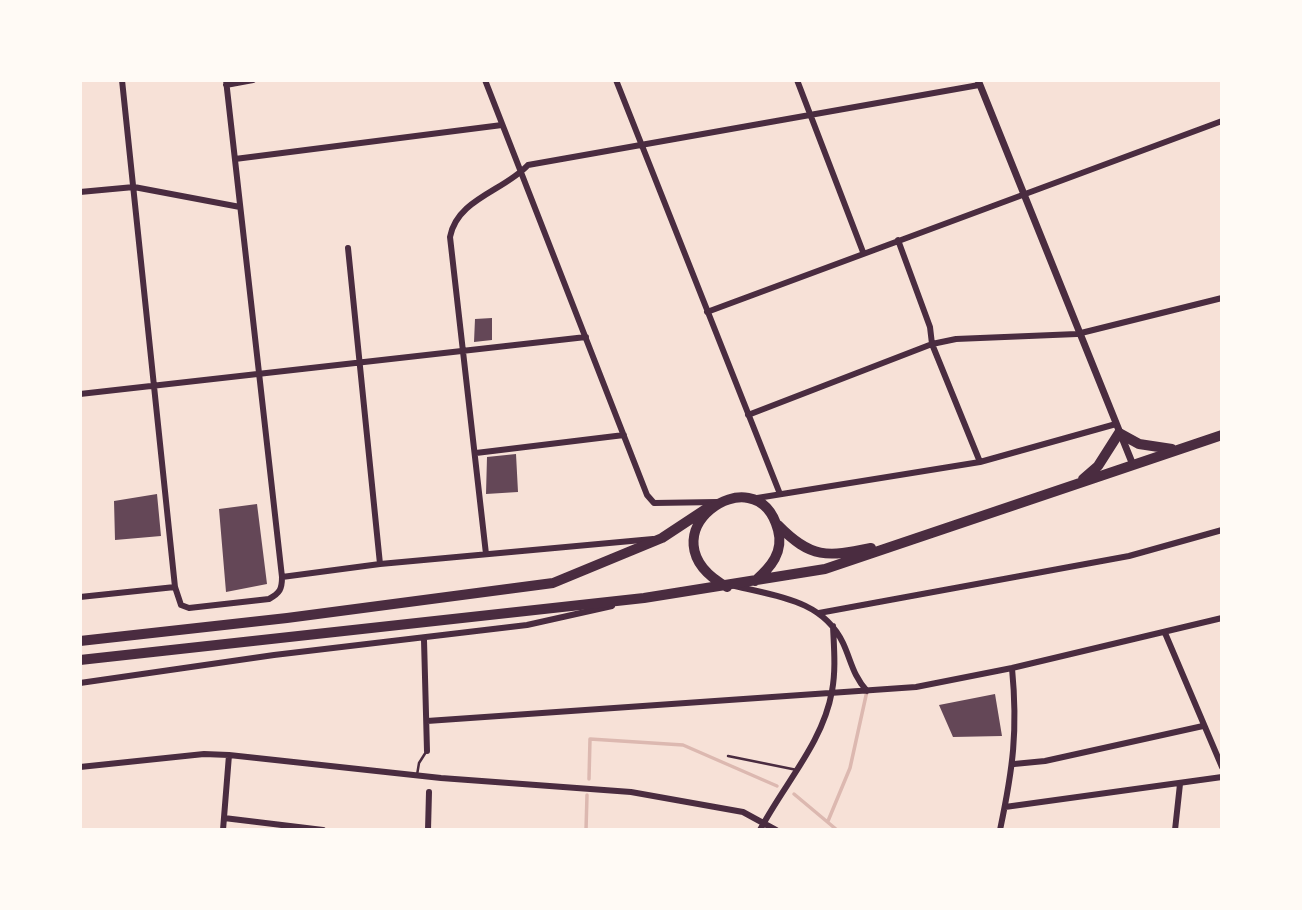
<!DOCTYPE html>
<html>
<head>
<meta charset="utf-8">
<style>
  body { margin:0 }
  #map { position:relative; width:1302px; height:910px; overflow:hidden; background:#f7e1d7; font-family:"Varela Round",sans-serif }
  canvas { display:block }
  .frame { position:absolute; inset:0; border:82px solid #fffaf5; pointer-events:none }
</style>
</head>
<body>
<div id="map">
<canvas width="1302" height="910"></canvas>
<div class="frame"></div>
</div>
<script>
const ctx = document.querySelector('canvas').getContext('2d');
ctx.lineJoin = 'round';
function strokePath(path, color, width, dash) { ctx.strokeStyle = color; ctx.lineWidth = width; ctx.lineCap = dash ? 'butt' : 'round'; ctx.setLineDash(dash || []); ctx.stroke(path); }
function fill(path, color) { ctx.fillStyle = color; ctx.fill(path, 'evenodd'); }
strokePath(new Path2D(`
  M589,779l1,-40 93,6 94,41
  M794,794l43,36
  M828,821l22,-53 17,-77
  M586,830l1,-35`), '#dcb8b0', 3.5);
fill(new Path2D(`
  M492,318v22l-18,2 1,-23z
  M516,454l2,38 -32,2 1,-37z
  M157,494l4,42 -46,4 -1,-39z
  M257,504l10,80 -41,8 -7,-83z
  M995,694l7,42 -49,1 -14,-32z`), '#644757');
strokePath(new Path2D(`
  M728,756l69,14
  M417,775l2,-12 7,-11`), '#4a2c40', 2.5);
strokePath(new Path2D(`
  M122,80l53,507
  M226,80l56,497
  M485,80l162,415 7,8 64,-1
  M616,80l164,414
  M797,80l66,172
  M226,85l27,-5
  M235,159l267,-34
  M80,192l54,-5 106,20
  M898,240l32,87 2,17 48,118
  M348,248l32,316
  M707,312l515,-191
  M80,394l506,-57
  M748,415l184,-71 24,-5 121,-5 145,-36
  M476,453l148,-18
  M751,499l229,-37 136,-38
  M486,554l-36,-317c7,-38 54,-46 78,-72l451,-80
  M735,586c41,10 88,14 108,57 8,17 10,33 24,48
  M80,597l95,-10 6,18 8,3 80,-9c11,-6 13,-10 13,-22l98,-13 273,-25
  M819,613l310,-57 93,-26
  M1165,633l57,134
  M424,640l3,111
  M80,683l194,-28 253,-30 85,-19
  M427,721l489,-34 96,-19 210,-50
  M1014,764l31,-3 158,-35
  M80,767l124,-13 25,1 212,23 190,14 112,20 33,18
  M1005,807l217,-30
  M224,818l99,12
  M223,830l6,-75
  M428,830l1,-38
  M760,830c24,-46 63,-87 72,-139 4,-21 2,-43 1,-65
  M1000,830c13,-62 18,-99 12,-162
  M1175,830l5,-46`), '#4a2c40', 6);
strokePath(new Path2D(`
  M978,80l155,385`), '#4a2c40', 7);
strokePath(new Path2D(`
  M1083,479l15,-13 21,-33 20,11 33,5
  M778,525c33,34 49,32 93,23
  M727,587c-91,-51 30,-137 51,-57 6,22 -7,37 -23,51
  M80,641l207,-23 266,-35 109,-45 47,-31
  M80,660l564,-62 181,-29 397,-134`), '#4a2c40', 10);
</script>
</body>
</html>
